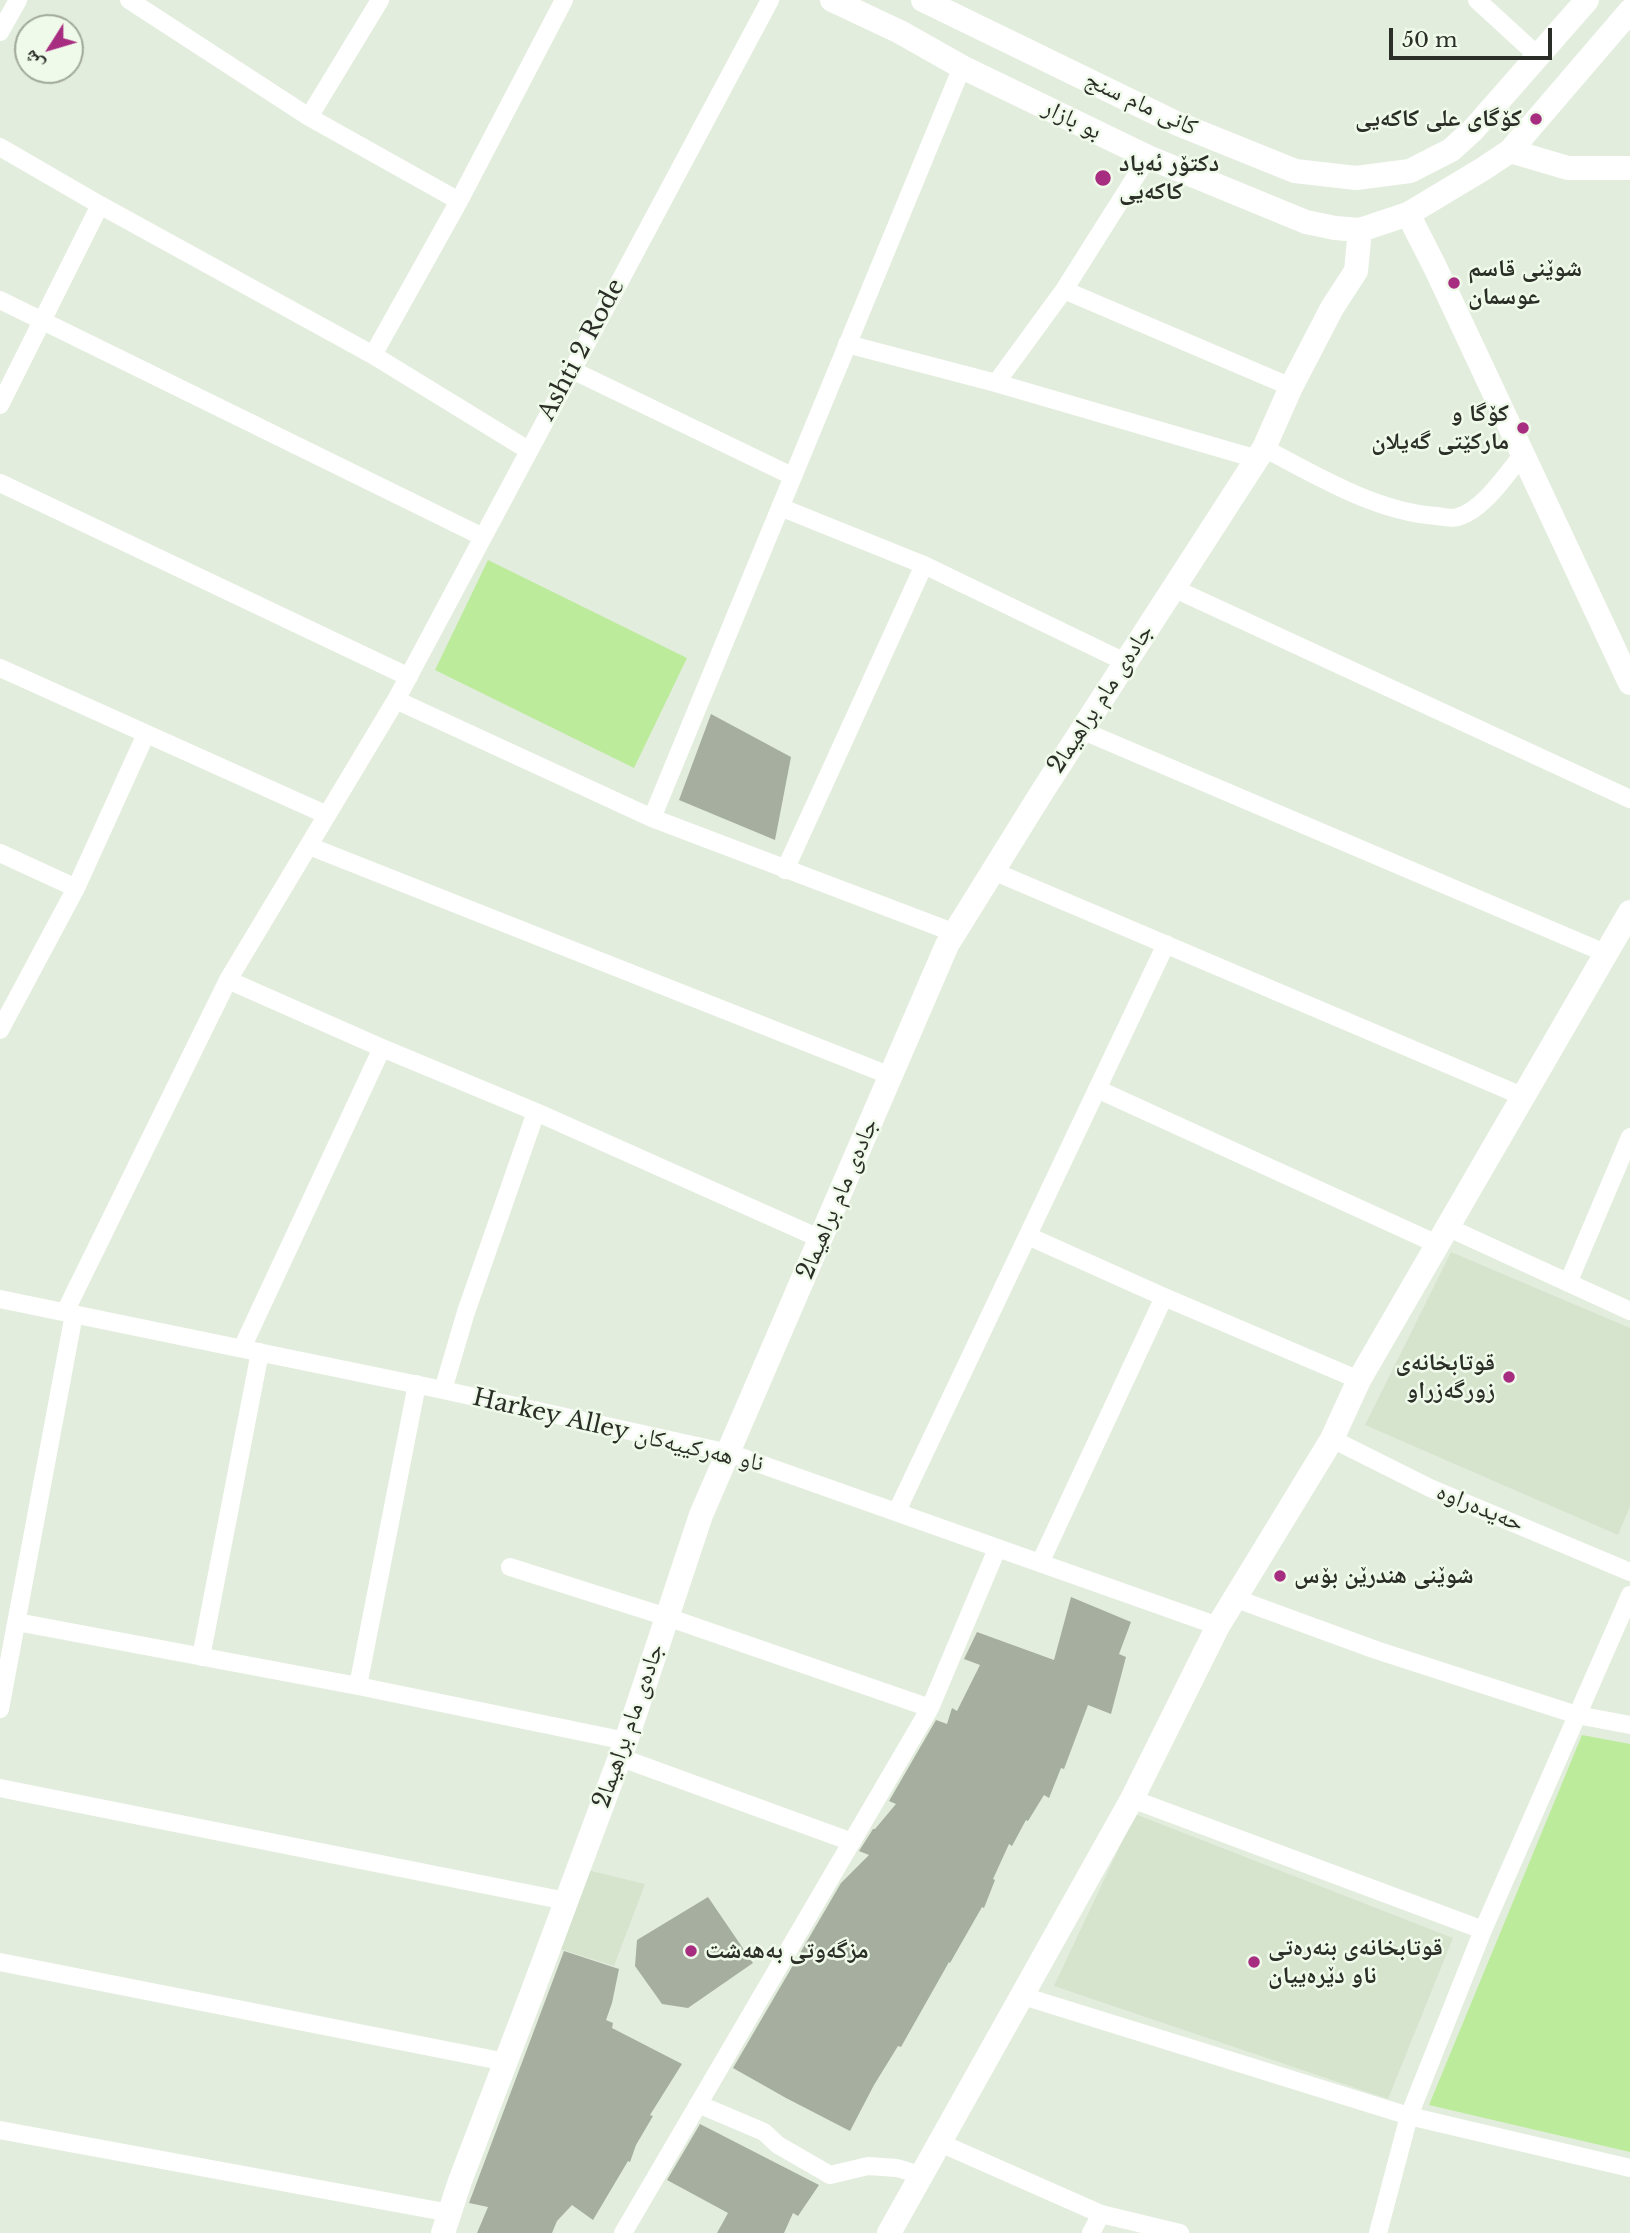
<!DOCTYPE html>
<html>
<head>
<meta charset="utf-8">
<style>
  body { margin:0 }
  #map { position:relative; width:1630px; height:2233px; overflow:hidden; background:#e3eddd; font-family:"Libre Baskerville","Noto Naskh Arabic",serif }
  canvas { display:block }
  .north { position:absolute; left:14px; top:14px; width:70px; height:70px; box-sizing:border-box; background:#f0faea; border:2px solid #a1a89c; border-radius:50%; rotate:233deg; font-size:19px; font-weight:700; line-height:28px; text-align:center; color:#2a2e27 }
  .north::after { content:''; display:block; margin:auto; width:24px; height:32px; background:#a72d81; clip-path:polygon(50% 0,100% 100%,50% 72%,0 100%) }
  .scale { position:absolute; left:1389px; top:28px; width:163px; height:32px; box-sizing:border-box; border:4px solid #2a2e27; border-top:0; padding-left:9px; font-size:21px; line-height:24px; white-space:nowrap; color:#2a2e27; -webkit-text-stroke:5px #f0faea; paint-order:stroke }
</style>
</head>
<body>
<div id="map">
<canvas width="1630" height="2233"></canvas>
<div class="north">ش</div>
<div class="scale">50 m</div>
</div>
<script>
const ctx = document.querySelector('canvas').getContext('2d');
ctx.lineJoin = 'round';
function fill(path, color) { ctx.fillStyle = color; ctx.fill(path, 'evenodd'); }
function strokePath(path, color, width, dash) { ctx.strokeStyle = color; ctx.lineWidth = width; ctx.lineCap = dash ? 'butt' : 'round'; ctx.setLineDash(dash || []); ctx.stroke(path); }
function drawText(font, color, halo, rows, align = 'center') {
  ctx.font = font + ' "Libre Baskerville","Noto Naskh Arabic",serif'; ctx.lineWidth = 5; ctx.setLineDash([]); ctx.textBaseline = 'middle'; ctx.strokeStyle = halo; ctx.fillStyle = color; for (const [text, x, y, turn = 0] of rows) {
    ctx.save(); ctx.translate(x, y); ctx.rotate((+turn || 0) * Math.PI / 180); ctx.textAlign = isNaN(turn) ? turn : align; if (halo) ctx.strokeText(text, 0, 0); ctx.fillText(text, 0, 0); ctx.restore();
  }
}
fill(new Path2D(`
  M1451,1252l179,76v178l-12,29 -253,-110z
  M1135,1814l318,124 -65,161 -334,-113z
  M579,1868l66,16 -31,82 -54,-17z`), '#d6e4ce');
fill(new Path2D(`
  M488,560l199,98 -53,110 -199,-98z
  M1582,1735l48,9v408l-201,-47z`), '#bceb9c');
fill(new Path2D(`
  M711,714l80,43 -16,83 -96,-40z
  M1071,1597l60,25 -12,32 7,3 -15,57 -23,-9 -24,64 -3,-1 -12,30 -5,-3 -16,26 -2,-1 -14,26 -3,-2 -16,35 2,1 -11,28 -2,-1 -32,56 -1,-1 -48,85 -3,-1 -24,39 -24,46 -64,-33 -53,-30 108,-185 28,-28 -10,-4 14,-22h2l21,-25 -7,-3 47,-81 11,4 5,-16 5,3 23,-46 -16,-6 13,-27 77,28z
  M708,1897l45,66 -65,45 -26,-4 -27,-38 2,-26z
  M564,1951l55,18 -7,34 -6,17 7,3 -1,5 70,36 -32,51 3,1 -17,29 -6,17 -2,-1 -35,59 -21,-15 -15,16 -5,12h-75l11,-26 -19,-4z
  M700,2124l119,61 -21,31 -5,-3 -9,20h-67l11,-20 -61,-33z`), '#a5ae9f');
strokePath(new Path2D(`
  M129,0l180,117 150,84
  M1477,0l61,56
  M0,32l18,-32
  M309,117l71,-117
  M0,147l100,58 273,150 155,95
  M1064,290l227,97
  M0,300l483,237
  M847,344l149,39 261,76
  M373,355l86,-154 105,-201
  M572,370l220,106
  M996,383l68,-93 84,-133
  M0,405l100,-200
  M1264,448c52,28 113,64 173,68 6,1 15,3 21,1 25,-7 49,-43 65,-63
  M0,483l409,194
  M780,507l144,58 201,97
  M1173,588l457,211
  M0,668l327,147
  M396,700l256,118 303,115
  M1081,730l524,223
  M652,818l310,-751
  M309,846l582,230
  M0,853l76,35
  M785,870l139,-305
  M993,871l529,225
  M228,980l154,68 154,64 285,127
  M0,1030l76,-142 70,-154
  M1097,1089l340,155
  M1447,1227l183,84
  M1028,1236l136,61 195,83
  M1568,1283l62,-146
  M0,1299l443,91 286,63 489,173
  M65,1312l163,-332 168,-280 374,-700
  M242,1348l140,-300
  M443,1390l23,-78 70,-200
  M1332,1439l98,49 200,84
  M897,1511l269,-567
  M1040,1563l124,-266
  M510,1567l157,50 263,91 -307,525
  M1234,1598l142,52 201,65 53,10
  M17,1622l341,64 268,55
  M201,1657l59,-305
  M358,1686l59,-302
  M930,1708l67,-159
  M0,1709l74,-395
  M619,1757l233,85
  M0,1788l566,113
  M1132,1799l351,131
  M0,1962l506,100
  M1023,1996l386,120 221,52
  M698,2104l66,28 14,13 52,30 38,-9 29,2 23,7
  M0,2130l450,83
  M938,2142l163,72 79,19
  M1091,2233l10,-19
  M1378,2233l31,-117 74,-186 147,-335`), '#fff', 18);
strokePath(new Path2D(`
  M832,0l68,32 62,35 186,90 158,65 29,6 25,2 48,-16 75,-45 27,-18 120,-140
  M923,0l253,123 119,48 61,7 54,-7 41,-21 22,-20 114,-130
  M1510,151l58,17h62
  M1408,214l27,53 195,416
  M443,2233l17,-52 72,-188 94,-252 75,-226 246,-570 95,-153 222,-344 27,-61 41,-79 24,-37 4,-41
  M889,2233l243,-434 86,-173 114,-187 27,-59 271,-468`), '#fff', 24);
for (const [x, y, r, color] of [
  [1536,119,7,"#a72d81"],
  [1103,178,9,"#a72d81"],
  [1454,283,7,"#a72d81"],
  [1523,428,7,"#a72d81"],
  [1509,1377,7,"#a72d81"],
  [1280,1576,7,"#a72d81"],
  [691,1951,7,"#a72d81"],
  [1254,1962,7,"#a72d81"]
]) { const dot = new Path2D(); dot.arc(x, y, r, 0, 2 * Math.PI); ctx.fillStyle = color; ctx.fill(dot); strokePath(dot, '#f0faea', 2.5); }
drawText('24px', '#2a2e27', '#f0faea', [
  ["کانی مام سنج",1141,104,25],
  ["بو بازار",1072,120,26],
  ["Ashti 2 Rode",582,350,-62],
  ["جادەی مام براهیما2",1101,699,-57],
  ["جادەی مام براهیما2",838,1199,-67],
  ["Harkey Alley ناو هەركييەكان",618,1431,13],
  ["حەیدەراوە",1480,1508,22],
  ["جادەی مام براهیما2",629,1726,-71]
]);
drawText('bold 24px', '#2a2e27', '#f0faea', [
  ["کۆگای علی کاکەیی",1522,119,"right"],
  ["دکتۆر ئەیاد",1119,164],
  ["کاکەیی",1119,192],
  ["شوێنی قاسم",1468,269],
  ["عوسمان",1468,297],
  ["کۆگا و",1509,414,"right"],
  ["مارکێتی گەیلان",1509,442,"right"],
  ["قوتابخانەی",1495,1363,"right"],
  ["زورگەزراو",1495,1391,"right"],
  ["شوێنی هندرێن بۆس",1294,1576],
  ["قوتابخانەى بنەرەتى",1268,1948],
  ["ناو دێرەييان",1268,1976],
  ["مزگەوتی بەهەشت",705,1951]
], 'left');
</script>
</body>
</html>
